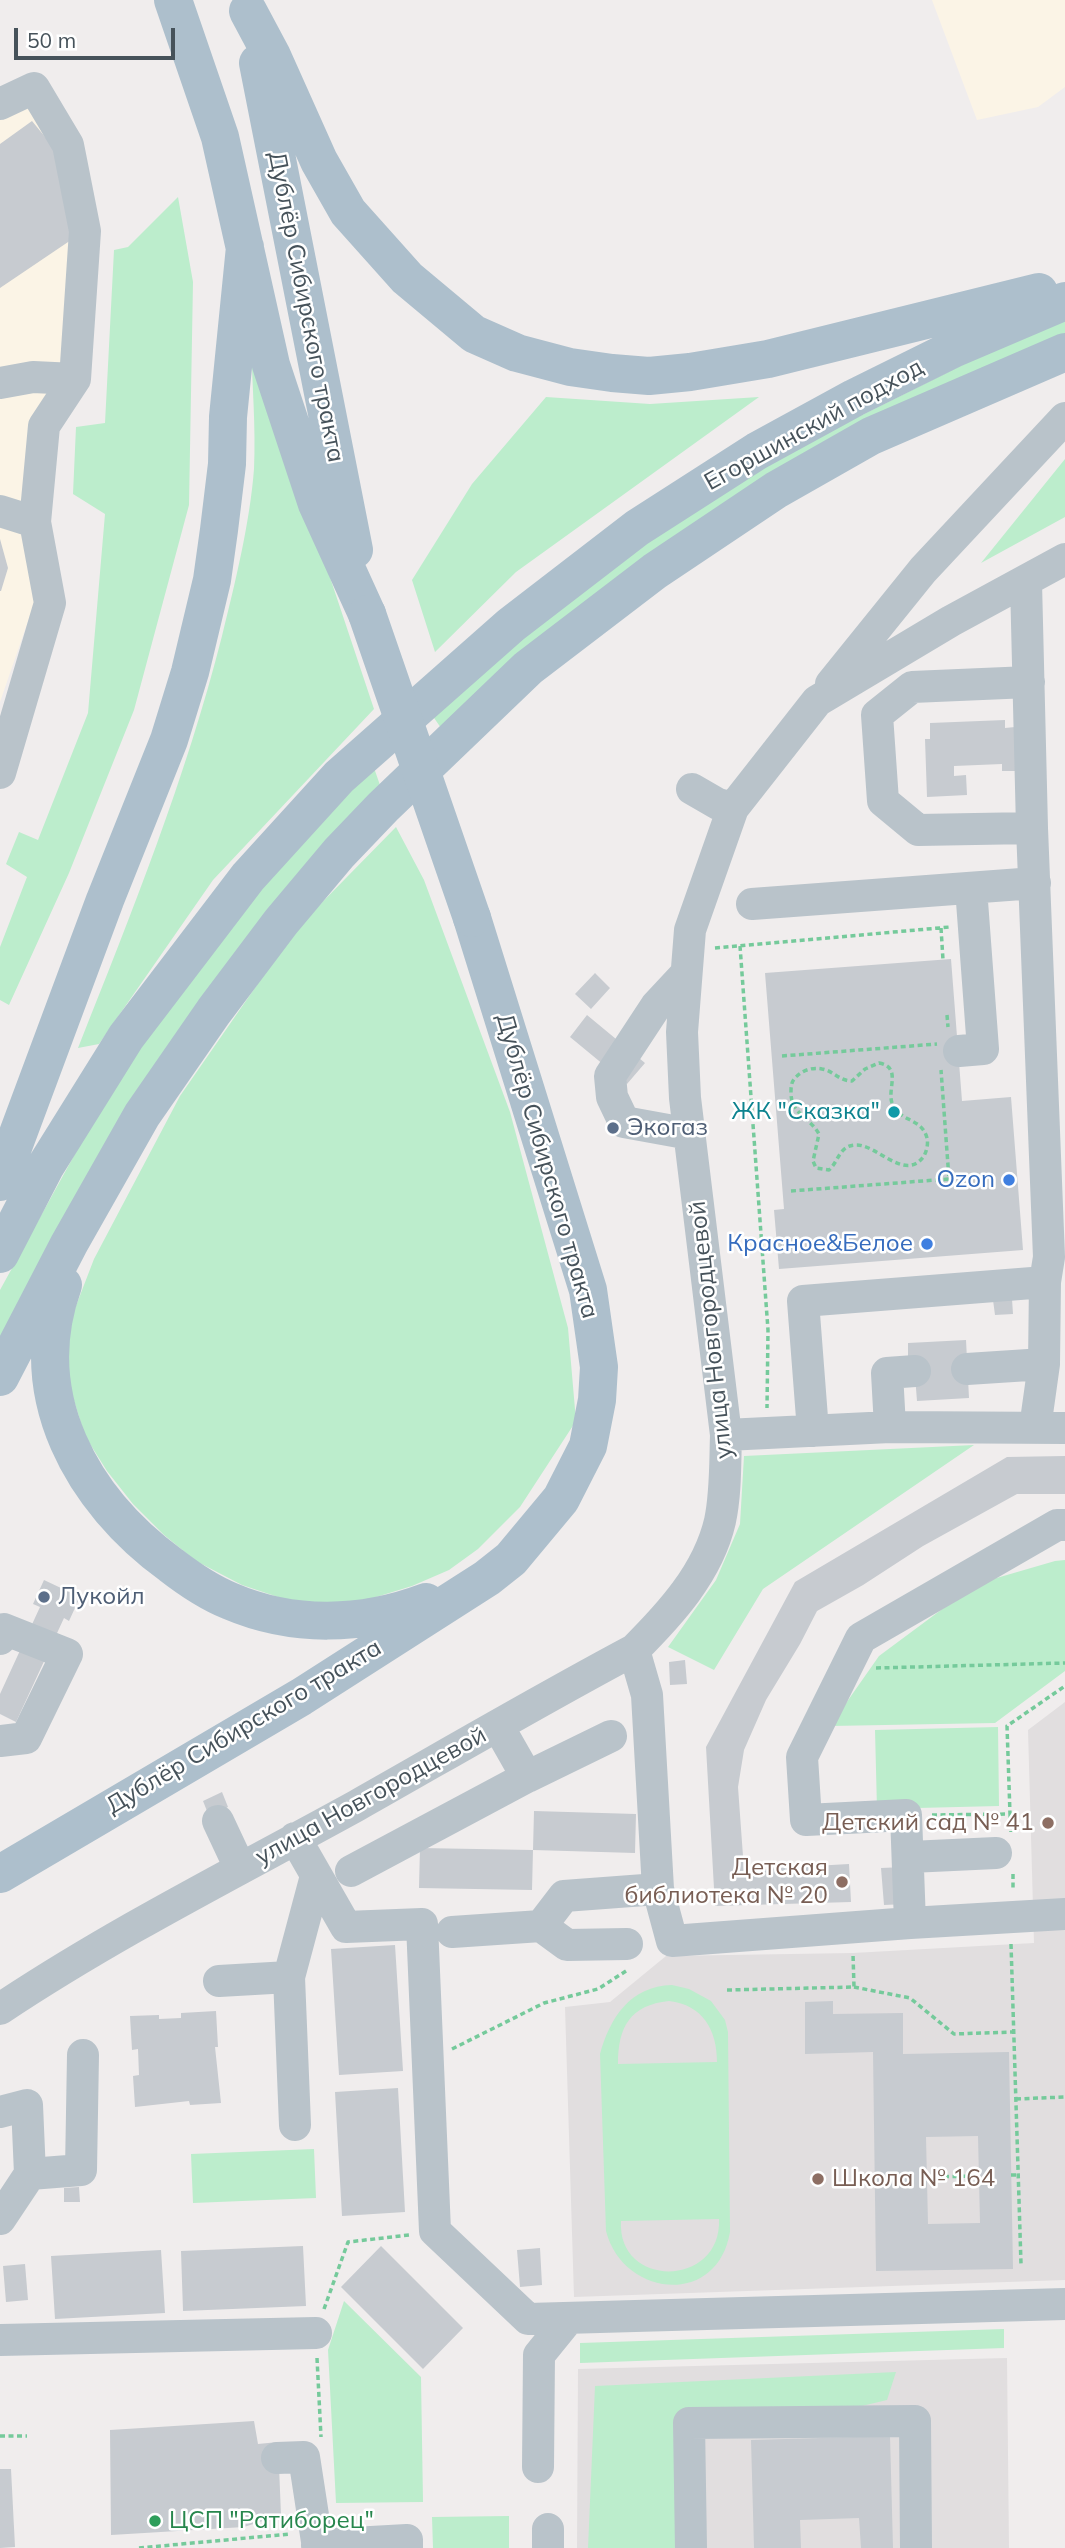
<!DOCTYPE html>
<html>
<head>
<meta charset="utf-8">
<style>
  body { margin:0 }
  #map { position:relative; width:1065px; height:2548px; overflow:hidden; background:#f0eded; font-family:Mulish,sans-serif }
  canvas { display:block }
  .scale { position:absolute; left:14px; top:28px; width:161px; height:32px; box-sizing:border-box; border:4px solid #46525a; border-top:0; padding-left:9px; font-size:21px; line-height:24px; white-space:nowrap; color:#46525a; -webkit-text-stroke:5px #fff; paint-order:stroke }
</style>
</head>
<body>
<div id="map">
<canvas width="1065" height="2548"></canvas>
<div class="scale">50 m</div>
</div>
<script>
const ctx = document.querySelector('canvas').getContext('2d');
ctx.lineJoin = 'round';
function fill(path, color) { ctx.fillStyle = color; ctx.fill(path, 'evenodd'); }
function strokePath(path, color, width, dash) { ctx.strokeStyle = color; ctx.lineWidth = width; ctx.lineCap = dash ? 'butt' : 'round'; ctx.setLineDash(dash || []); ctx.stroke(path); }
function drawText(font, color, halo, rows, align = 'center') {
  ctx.font = font + ' Mulish,sans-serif'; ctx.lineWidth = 5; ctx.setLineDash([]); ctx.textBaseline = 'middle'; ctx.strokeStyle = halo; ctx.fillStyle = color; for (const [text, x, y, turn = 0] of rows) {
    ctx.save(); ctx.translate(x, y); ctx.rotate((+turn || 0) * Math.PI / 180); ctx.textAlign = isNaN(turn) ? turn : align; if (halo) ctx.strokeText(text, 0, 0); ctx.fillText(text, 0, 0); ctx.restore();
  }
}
fill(new Path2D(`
  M932,0h133v87l-27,20 -61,13z
  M34,88l34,57 7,234 -31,47 -7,169 -37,107v-598z`), '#fbf4e6');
fill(new Path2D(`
  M1065,1702v578l-491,17 -9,-290 45,-5 56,-46 187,-3 181,-10 -6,-213z
  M1007,2358l2,190h-432l1,-179z`), '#e1dedf');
fill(new Path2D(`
  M178,197l15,85 -4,223 -55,205 -65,163 -60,132 -9,-5v-53l27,-70 -21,-13 13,-32 19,8 50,-127 17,-199 -32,-20 3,-67 29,-4 9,-173 14,-3z
  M1065,314v20l-45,18 -579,376 -9,-13 110,-99 181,-132z
  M251,341l123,368 -161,171 -114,164 -21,4c54,-136 108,-270 144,-412 13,-52 28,-114 32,-167 2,-42 -2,-86 -3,-128z
  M546,397l104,7 109,-7 -243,175 -81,80 -23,-72 60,-96z
  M1065,459v58l-84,46z
  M373,765l8,23 -381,551v-49l108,-196 92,-131 74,-90z
  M396,827l28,53 86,232 58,216 8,93 -56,86 -42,42 -29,21 -37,16 -39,12 -40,7 -43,-4 -48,-16 -46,-24 -32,-26 -31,-31 -26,-33 -22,-35 -13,-42 -6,-41 8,-42 20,-52 86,-163 115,-166z
  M974,1445l-211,144 -49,81 -46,-23 48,-67 24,-56 4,-68z
  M1065,1560v111l-70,52 -165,3 49,-70 97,-72 79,-23z
  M998,1727l1,79 -122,3 -2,-79z
  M672,1985l17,4 22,12 14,19 3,12 2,200c-13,76 -107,65 -124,-1l-6,-177c10,-36 30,-68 72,-69zM669,2001c34,4 48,29 48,61l-99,2c0,-37 12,-59 51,-63zM719,2219c3,69 -102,70 -98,2z
  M314,2149l2,49 -123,5 -2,-49z
  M344,2301l77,76 2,125 -87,1 -8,-153z
  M1004,2329v19l-424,15v-20z
  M896,2372l-9,28 -42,10 -162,2 -2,136h-93l7,-162z
  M509,2516v32h-76l-1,-31z`), '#bcedcc');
fill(new Path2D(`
  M32,121l27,33 15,84 -74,50v-144z
  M0,539l8,29 -7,23h-1z
  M1005,720v8l10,-1 3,44h-16v-7l-48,2v10l12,-1 1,20 -40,2 -2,-58h5v-16z
  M951,959l11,142 49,-4 12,153 -244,19 -5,-59 10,-1 -19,-236z
  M595,973l15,15 -19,21 -16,-15z
  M587,1015l58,48 -18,21 -57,-47z
  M1012,1299l1,15 -18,1 -2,-15z
  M966,1340l3,58 -52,3 -3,-38 -6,-5v-15z
  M1065,1456v38h-48l-94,52 -60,39 -46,26 -17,33 -34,56 -22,50 -6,37 6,83 105,-6 2,38 -136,4 -9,-159 89,-165 212,-125z
  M44,1580l36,17 -11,24 -5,-3 -48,104 -16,-8v-20l40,-87 -7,-3z
  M685,1660l2,24 -17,1 -1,-23z
  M222,1792l6,15 -19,9 -6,-15z
  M534,1811l102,3 -1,39 -102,-3z
  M420,1848l113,2 -1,40 -113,-2z
  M904,1867l2,37 -22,1 -3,-37z
  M395,1945l8,126 -64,4 -8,-126z
  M833,2001v13l70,-1v41l106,-2 4,217 -137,2 -3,-219 -68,2v-52zM978,2136l2,87 -52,1 -2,-87z
  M216,2011l2,36h-3l6,56 -31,2 -1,-4 -54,6 -2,-31 6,-1 -1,-26 -6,1 -2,-34 29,-1v4l22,-1v-5z
  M398,2088l7,124 -63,4 -7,-124z
  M79,2187l1,15h-16v-14z
  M303,2246l3,60 -123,5 -2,-60z
  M381,2246l82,82 -40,41 -82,-82z
  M540,2248l2,37 -22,2 -3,-37z
  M161,2250l4,63 -110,6 -4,-63z
  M25,2264l3,36 -22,2 -3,-36z
  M254,2421l4,23 20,-2 3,73 -37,12 -133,8 -1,-105z
  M890,2436l3,112h-32l-2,-30 -59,2 1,28h-47l-3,-108z
  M0,2469h11l4,78 -15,1z`), '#c7cbd0');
strokePath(new Path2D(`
  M941,928l2,32
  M740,946l28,384 -1,78
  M715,948l235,-21
  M947,1015l1,12
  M782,1056l155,-12
  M879,1063c23,4 8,26 13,40 6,18 28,15 34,32 3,7 1,15 -2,21 -19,27 -48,-13 -69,-11 -16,1 -16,16 -26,25l-13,-2 -3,-7 6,-27c-9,-17 -29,-20 -28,-43 0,-6 1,-11 6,-15 6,-6 16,-9 25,-7 12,2 17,12 30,12l13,-12z
  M791,1191l158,-12 -8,-109
  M876,1668l189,-5
  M1010,1814l1,18
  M932,1815l78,-1 -3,-88 58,-40
  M1013,1874v17
  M1011,1944l10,320
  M854,1987l56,11 44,36 59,-2
  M727,1990l127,-3 -1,-33
  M452,2049l92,-46 54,-14 28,-18
  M1016,2099l49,-2
  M1011,2175h7
  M927,2177l52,-1
  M324,2309l24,-67 61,-7
  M317,2358l4,79
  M0,2436h27
  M139,2548l151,-14`), '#75ca9b', 3.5, [5, 3.5]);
strokePath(new Path2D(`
  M0,104l34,-16 34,57 17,86 -10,148 -31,47 -9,96 15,81 -50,170
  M0,383l33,-6 42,2
  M0,511l35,11
  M1026,582l6,246 17,429 -4,25 -1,82 -9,64
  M1029,682l-117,5 -35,28 6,86 35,29 114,-2
  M831,684l92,-114 142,-152
  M692,789l26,15 15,4
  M752,904l283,-21
  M684,976l-28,30 -46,70 2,21 12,25 66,12
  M959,1051l24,-2 -12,-161
  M967,1369l77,-5
  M890,1427l-3,-54 28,-2
  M813,1431l-10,-130 242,-19
  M726,1435l164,-8 175,1
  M0,1639l4,-10 63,25 -41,84 -26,3
  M634,1650l13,45 11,194 14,52 238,-18 155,-9
  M498,1726l29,51
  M218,1821l22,47
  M295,1838l51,89 76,-3 13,307 93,88 537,-15
  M910,1857l86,-4
  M351,1871l176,-94 84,-41
  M910,1923l-4,-108 -100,5 -4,-63 59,-119 196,-113h8
  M541,1926l26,19 60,-1
  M452,1932l89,-6 23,-30 94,-7
  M219,1981l70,-4
  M0,2009c114,-76 236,-137 356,-203 92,-52 184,-106 278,-156 36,-36 74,-77 86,-129 6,-28 5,-58 6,-86l-41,-337 -3,-66 8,-102 43,-122 84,-107 134,-80 114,-62
  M0,2112l27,-7 3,69
  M295,2125l-6,-148 27,-101
  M0,2219l30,-45 51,-4 2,-115
  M0,2340l316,-7
  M277,2458l27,-1 14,91
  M538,2467l1,-112 30,-37
  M317,2545l90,-5v8
  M548,2548v-19
  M691,2548l-2,-125 226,-2 1,127`), '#b9c3ca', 32);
strokePath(new Path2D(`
  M173,0l47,137 51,228 46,139 50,110
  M248,11l24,45 47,105 29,51 59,66 67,56 43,19 53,14 42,6 37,3 41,-4 78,-13 271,-67
  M258,63l96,487
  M0,1182l105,-282 64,-160 21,-68 22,-92 7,-50 8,-66 1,-47 17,-170
  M0,1254l45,-87 81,-130 122,-160 91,-100 172,-152 126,-97 120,-77 97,-53 101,-50 110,-47
  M63,1285c-40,111 19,215 108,280 18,14 37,27 59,36 63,27 132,25 196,1
  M0,1377l69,-133 73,-129 72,-104 67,-89 58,-69 44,-46 145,-139 127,-97 121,-81 95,-54 194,-84
  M0,1874l301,-177 186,-119 24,-19 50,-60 27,-53 9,-46 2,-33 -11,-77 -116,-372`), '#adbfcc', 38);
strokePath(new Path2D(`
  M367,614l105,304`), '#adbfcc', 38);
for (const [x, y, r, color] of [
  [894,1112,7,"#0f9aa8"],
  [613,1128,7,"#5c6f8a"],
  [1009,1180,7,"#3f7fe0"],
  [927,1244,7,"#3f7fe0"],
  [44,1597,7,"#5c6f8a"],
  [1048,1823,7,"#8d6e63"],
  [842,1882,7,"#8d6e63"],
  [818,2179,7,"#8d6e63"],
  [155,2521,7,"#2e9e5b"]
]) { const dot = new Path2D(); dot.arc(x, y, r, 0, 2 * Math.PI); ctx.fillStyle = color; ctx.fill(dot); strokePath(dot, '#fff', 2.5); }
drawText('24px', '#46525a', '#fff', [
  ["Дублёр Сибирского тракта",306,307,79],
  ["Егоршинский подход",814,425,-29],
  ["Дублёр Сибирского тракта",547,1166,74],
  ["улица Новгородцевой",711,1330,-96],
  ["Дублёр Сибирского тракта",244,1727,-31],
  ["улица Новгородцевой",371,1796,-29]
]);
drawText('24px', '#0d838f', '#fff', [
  ["ЖК \"Сказка\"",880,1112]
], 'right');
drawText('24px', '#4e5e75', '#fff', [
  ["Экогаз",627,1128],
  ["Лукойл",58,1597]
], 'left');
drawText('24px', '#366cbe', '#fff', [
  ["Ozon",995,1180],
  ["Красное&Белое",913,1244]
], 'right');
drawText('24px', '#785e54', '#fff', [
  ["Детский сад № 41",1034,1823],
  ["Детская",828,1868],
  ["библиотека № 20",828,1896],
  ["Школа № 164",832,2179,"left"]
], 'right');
drawText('24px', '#27864d', '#fff', [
  ["ЦСП \"Ратиборец\"",169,2521]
], 'left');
</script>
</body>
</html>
